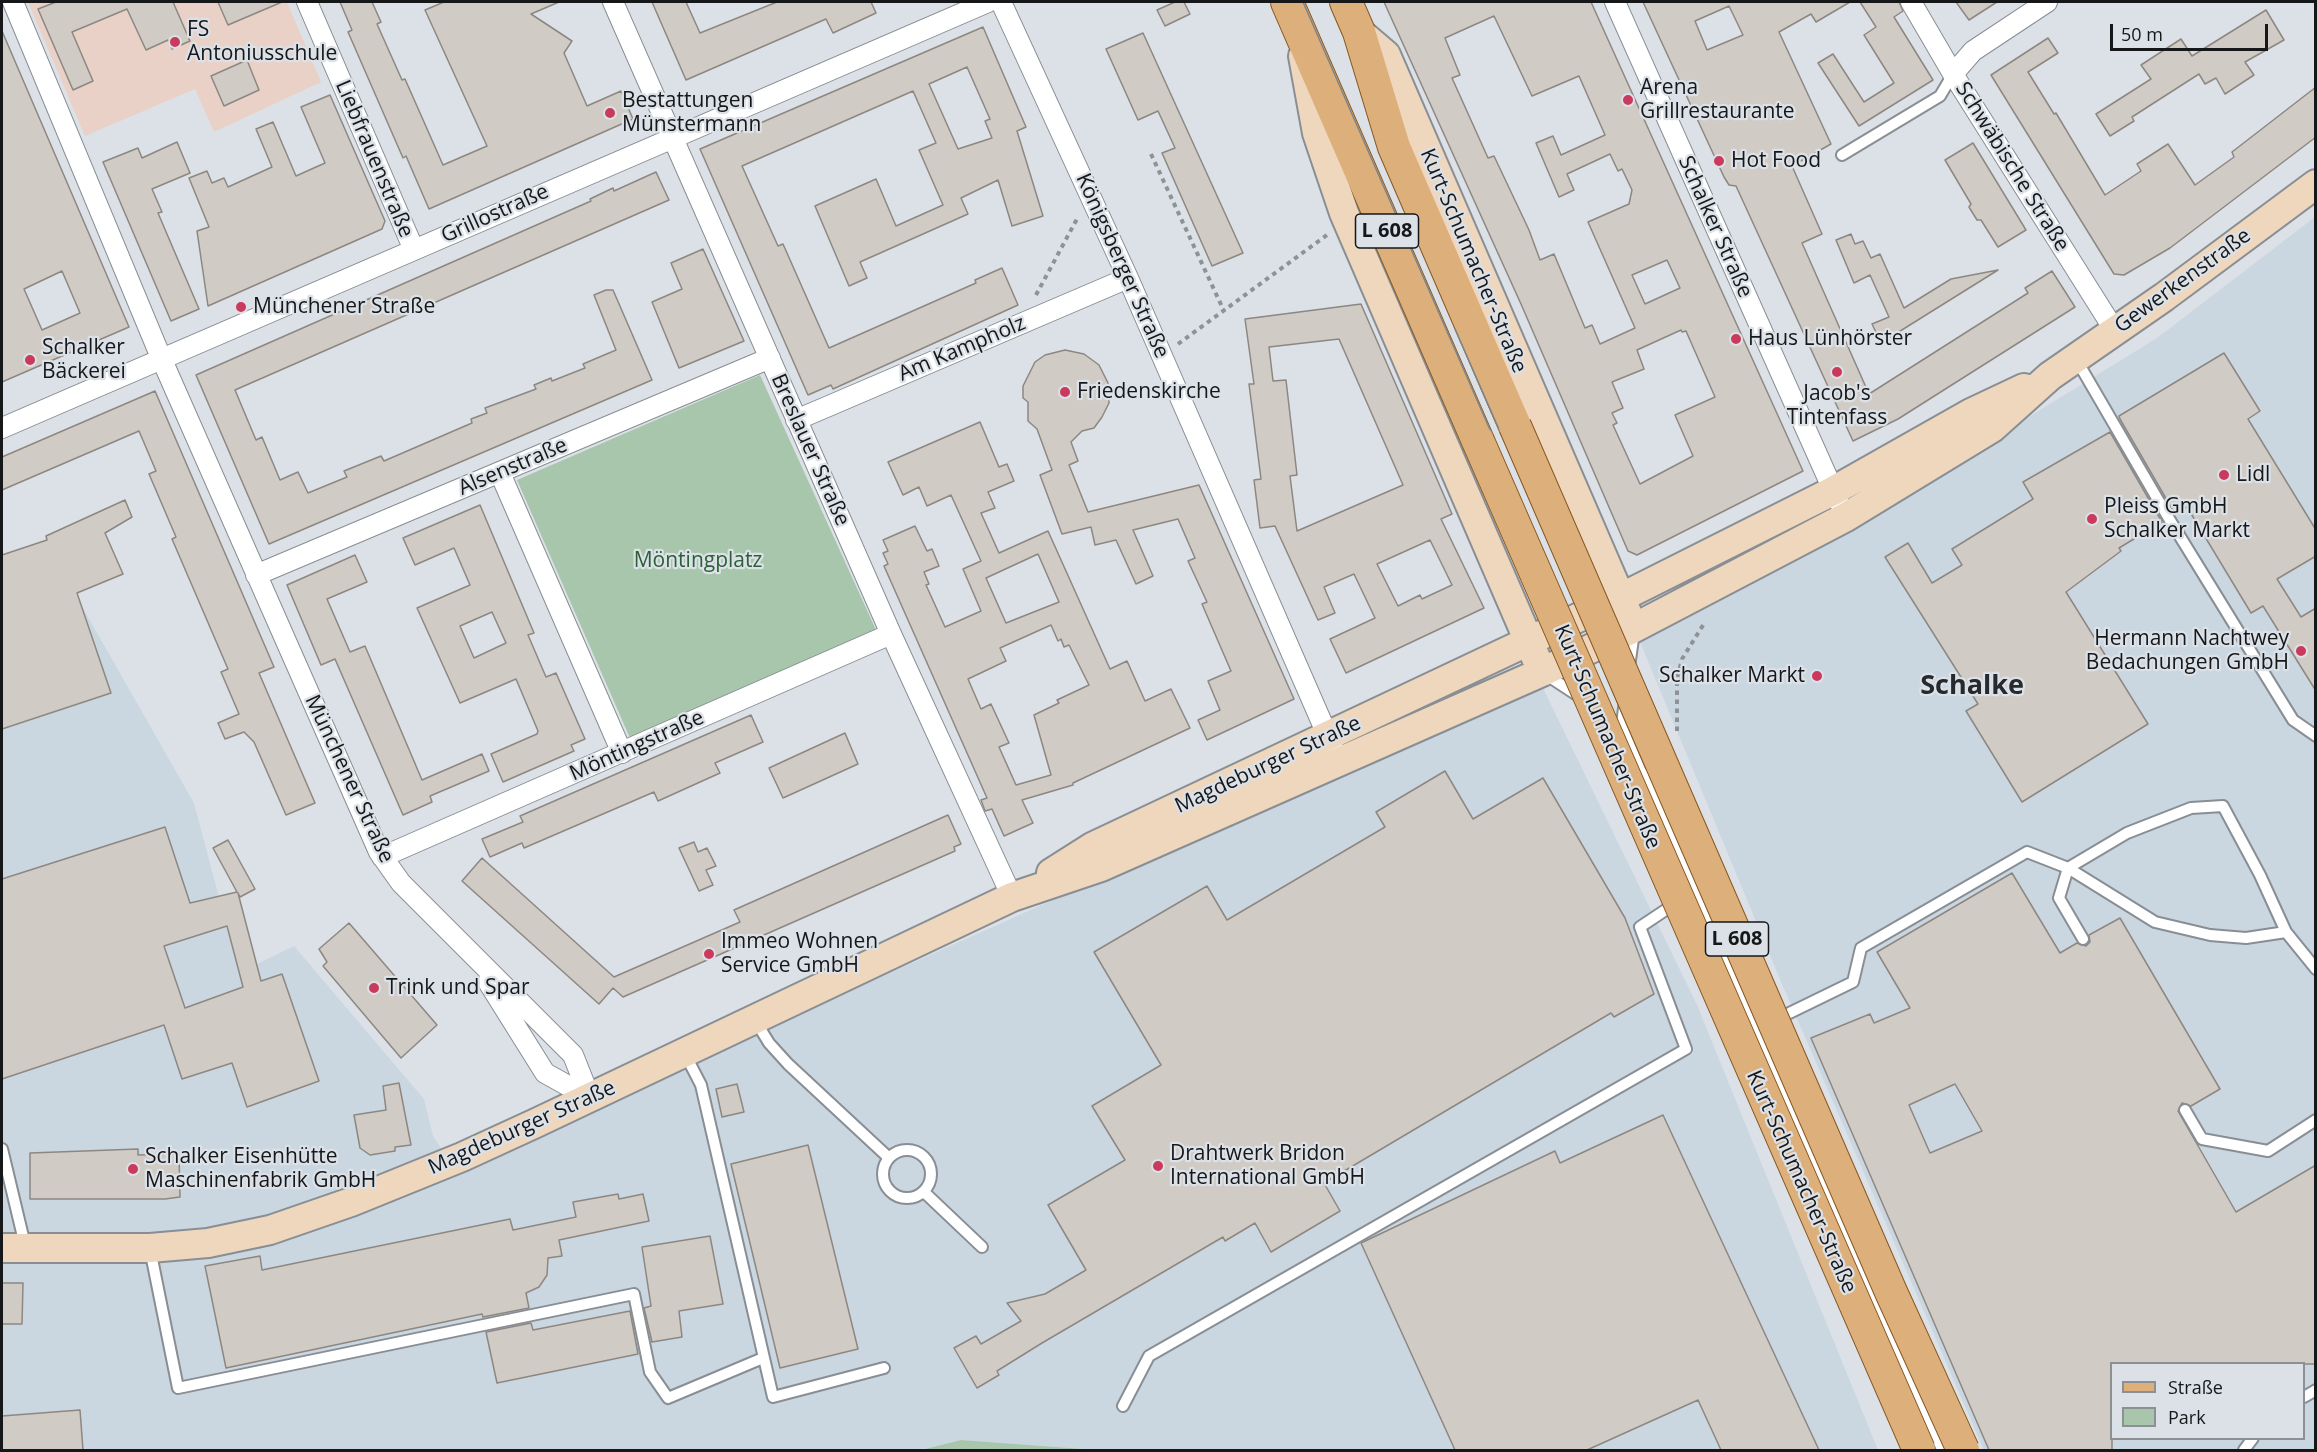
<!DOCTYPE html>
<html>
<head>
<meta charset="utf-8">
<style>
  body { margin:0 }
  #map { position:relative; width:2317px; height:1452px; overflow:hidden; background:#dbe1e7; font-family:"Open Sans",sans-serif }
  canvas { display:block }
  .frame { position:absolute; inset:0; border:3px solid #151719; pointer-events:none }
  .legend { position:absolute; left:2110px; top:1362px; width:195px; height:78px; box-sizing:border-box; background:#dbe1e7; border:2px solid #8c9095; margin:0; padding:8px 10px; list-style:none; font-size:18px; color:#151719 }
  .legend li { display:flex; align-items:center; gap:12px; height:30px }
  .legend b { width:30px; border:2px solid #8c9095 }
  .scale { position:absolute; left:2110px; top:24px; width:158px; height:27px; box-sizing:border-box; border:3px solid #151719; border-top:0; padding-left:8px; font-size:18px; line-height:21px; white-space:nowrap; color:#151719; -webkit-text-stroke:4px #dbe1e7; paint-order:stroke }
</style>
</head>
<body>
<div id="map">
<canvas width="2317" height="1452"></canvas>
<div class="frame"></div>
<ul class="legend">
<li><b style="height:8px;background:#ddaf7b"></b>Straße</li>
<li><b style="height:16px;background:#a7c6ab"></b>Park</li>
</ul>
<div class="scale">50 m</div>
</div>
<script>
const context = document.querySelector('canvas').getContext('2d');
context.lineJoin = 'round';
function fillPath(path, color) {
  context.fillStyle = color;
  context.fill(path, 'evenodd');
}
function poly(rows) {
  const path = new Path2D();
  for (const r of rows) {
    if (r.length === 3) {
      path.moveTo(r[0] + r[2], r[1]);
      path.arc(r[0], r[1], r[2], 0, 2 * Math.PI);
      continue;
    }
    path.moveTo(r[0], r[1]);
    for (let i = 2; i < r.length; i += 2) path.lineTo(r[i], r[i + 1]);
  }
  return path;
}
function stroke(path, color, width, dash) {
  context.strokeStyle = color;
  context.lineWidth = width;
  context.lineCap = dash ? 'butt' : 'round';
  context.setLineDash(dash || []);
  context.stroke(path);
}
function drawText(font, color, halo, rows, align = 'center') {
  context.font = font + ' "Open Sans",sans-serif';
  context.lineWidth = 4.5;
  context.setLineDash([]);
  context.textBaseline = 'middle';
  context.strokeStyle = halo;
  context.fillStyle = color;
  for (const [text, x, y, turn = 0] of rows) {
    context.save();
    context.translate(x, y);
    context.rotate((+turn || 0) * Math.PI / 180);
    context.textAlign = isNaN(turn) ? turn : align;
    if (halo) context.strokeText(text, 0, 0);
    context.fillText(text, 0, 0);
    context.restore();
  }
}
fillPath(poly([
  [2315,217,2315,1450,1984,1450,1779,977,1638,637,1845,530,2157,338],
  [2112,1364,2304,1364,2304,1438,2112,1438],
  [80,603,194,803,239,973,294,946,424,1099,433,1136,457,1173,787,1019,1540,682,1697,1005,1878,1450,1097,1450,961,1440,921,1450,2,1450,2,628]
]), '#cad7e1');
fillPath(poly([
  [28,2,287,2,321,82,214,132,195,89,85,136]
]), '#e9d1c7');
fillPath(poly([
  [760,375,876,630,630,738,517,480],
  [961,1440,1097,1450,921,1450]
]), '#a7c6ab');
const building = poly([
  [56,2,173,2,190,41,172,49,168,40,146,50,127,9,72,32,93,81,73,90,38,9,56,2],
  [218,2,282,2,228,25,218,2],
  [340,2,372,2,381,22,377,24,402,80,405,79,443,165,487,146,425,10,444,2,559,2,531,14,572,41,564,53,587,106,621,91,633,119,429,209,406,156,403,158,348,32,352,30,340,2],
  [652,2,686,2,700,33,777,2,871,2,876,13,833,33,826,19,686,80,652,2],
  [1175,2,1184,2,1190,14,1165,26,1157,10,1175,2],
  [1384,2,1591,2,1803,471,1637,555,1628,551,1521,304,1384,2],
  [1494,16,1532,96,1579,76,1605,135,1561,155,1553,136,1536,143,1559,197,1574,190,1567,174,1610,154,1618,171,1622,169,1632,190,1629,204,1588,222,1635,328,1600,344,1592,325,1585,328,1554,254,1540,260,1529,230,1494,156,1488,158,1452,78,1460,75,1445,38,1494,16],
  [1667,260,1680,288,1645,304,1632,275,1667,260],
  [1681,330,1682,332,1686,331,1715,397,1675,415,1693,456,1640,484,1613,425,1617,423,1612,413,1623,408,1612,382,1644,369,1637,350,1681,330],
  [1643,2,1850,2,1816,22,1811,14,1779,32,1831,144,1792,166,1822,234,1802,243,1869,394,2028,293,2025,288,2052,271,2075,307,1898,419,1853,441,1736,186,1729,185,1724,177,1643,2],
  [1729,6,1743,35,1707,50,1695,21,1729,6],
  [1860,2,1899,2,1903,11,1894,17,1933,80,1859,126,1818,63,1833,54,1864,102,1894,83,1864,35,1876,27,1860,2],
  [1956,2,1997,2,1969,20,1956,2],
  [2266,10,2284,40,2245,62,2254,75,2225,94,2216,78,2205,84,2199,74,2132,117,2134,121,2110,136,2096,114,2151,79,2141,65,2181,39,2192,56,2266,10],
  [983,27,1026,127,1017,131,1043,216,1012,226,998,180,961,198,968,214,860,262,867,278,849,286,815,206,876,179,896,226,943,205,919,150,936,143,913,91,742,166,778,246,783,244,829,348,976,283,975,280,1002,268,1018,305,833,389,831,385,808,395,700,149,983,27],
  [967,67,990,119,985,121,992,138,958,149,929,84,967,67],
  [2,31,129,327,2,382,2,31],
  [62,271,80,313,42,330,24,289,62,271],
  [1143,33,1243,253,1212,266,1162,153,1175,148,1158,111,1138,120,1106,49,1143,33],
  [2048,38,2058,53,2028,72,2054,114,2056,113,2105,195,2141,171,2137,164,2168,144,2195,185,2234,157,2232,152,2316,87,2316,137,2170,248,2124,275,2114,274,1991,75,2048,38],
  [247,60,259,90,224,106,211,76,247,60],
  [330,95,385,221,382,229,208,306,197,231,209,227,189,178,207,171,212,183,224,178,228,187,272,167,256,129,273,122,296,176,325,163,301,107,330,95],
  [177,142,190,173,152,189,162,212,158,213,199,309,171,321,103,162,138,148,142,158,177,142],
  [1973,143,2026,230,1998,247,1981,220,1977,220,1969,207,1971,204,1945,160,1973,143],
  [656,172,669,200,235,390,256,440,262,437,280,480,298,472,308,493,347,477,344,471,381,456,384,461,472,423,471,419,487,413,485,408,536,389,534,385,551,378,552,381,585,368,583,364,616,350,594,295,606,290,613,290,652,380,269,544,196,375,591,201,590,199,613,188,614,191,656,172],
  [1851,234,1855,244,1863,241,1871,258,1880,254,1904,308,1951,279,1998,270,1881,343,1872,324,1889,317,1870,275,1854,283,1836,240,1851,234],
  [703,249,744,341,679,368,652,302,682,289,671,263,703,249],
  [1361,304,1452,514,1441,519,1484,608,1346,673,1330,639,1375,618,1354,574,1324,587,1335,613,1318,620,1275,526,1260,528,1254,480,1261,479,1249,384,1254,384,1245,319,1361,304],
  [1339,339,1403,485,1297,531,1290,476,1297,475,1286,380,1273,381,1269,347,1339,339],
  [1430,540,1452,585,1422,599,1420,595,1398,606,1377,564,1430,540],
  [1065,350,1084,354,1099,365,1108,383,1109,403,1102,417,1094,428,1082,431,1071,442,1078,461,1069,465,1088,512,1199,485,1294,699,1207,740,1198,720,1220,710,1208,681,1231,671,1202,604,1207,602,1188,561,1195,558,1178,519,1133,530,1153,576,1136,584,1116,540,1095,545,1091,527,1062,534,1040,475,1052,470,1037,429,1028,421,1028,402,1023,398,1023,386,1035,362,1045,355,1065,350],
  [2224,353,2260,411,2248,419,2316,530,2316,556,2277,579,2301,617,2316,608,2316,691,2263,606,2251,613,2187,507,2175,514,2120,419,2119,416,2224,353],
  [155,391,274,667,259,673,315,803,286,815,254,742,244,732,225,739,218,723,239,714,221,672,228,669,172,539,176,537,149,474,156,471,139,431,2,490,2,457,155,391],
  [980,422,999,467,1007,464,1014,481,988,492,995,508,981,513,999,553,1048,531,1110,669,1127,661,1145,701,1171,689,1190,728,1073,783,1073,785,1022,800,1033,823,1004,836,992,809,985,811,981,800,987,798,884,566,888,564,883,553,888,551,883,540,915,526,927,551,932,549,939,566,924,572,929,584,926,585,945,627,981,611,963,569,981,561,951,495,927,506,919,487,903,495,888,462,980,422],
  [1038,554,1059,602,1006,623,986,578,1038,554],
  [1051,625,1058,641,1061,639,1064,647,1069,645,1089,685,1057,700,1059,703,1034,715,1051,775,1016,785,999,747,1009,743,991,704,981,709,968,679,1006,661,1000,648,1051,625],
  [2110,432,2162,522,2119,548,2121,551,2066,592,2148,724,2022,802,1966,711,1978,704,1885,557,1908,543,1932,583,1962,565,1952,549,2033,499,2023,482,2110,432],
  [125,500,132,517,105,533,123,574,77,593,111,693,2,729,2,555,47,540,46,536,125,500],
  [480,505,534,633,528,635,546,677,556,673,585,739,571,745,574,751,503,782,491,754,537,734,538,731,516,679,460,703,417,608,470,585,454,548,415,565,403,538,480,505],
  [492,612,506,643,474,658,460,626,492,612],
  [355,555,367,582,327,599,350,652,365,646,422,780,482,754,489,771,430,796,432,802,403,815,335,659,321,665,287,585,355,555],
  [751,715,763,742,715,763,720,773,658,801,654,792,524,848,522,843,490,857,482,839,523,822,520,816,751,715],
  [845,733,858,764,783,798,769,768,845,733],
  [1445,771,1473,819,1543,778,1625,918,1654,994,1614,1017,1611,1013,1324,1183,1340,1211,1271,1252,1255,1223,1225,1241,1223,1237,1042,1343,997,1371,999,1375,977,1388,954,1348,976,1336,981,1344,1021,1321,1007,1303,1045,1294,1086,1270,1048,1205,1125,1160,1092,1106,1161,1065,1094,952,1207,886,1227,920,1385,827,1376,812,1445,771],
  [948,815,961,844,954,847,955,851,623,997,613,988,599,1004,462,881,482,858,614,977,740,922,734,910,948,815],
  [165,827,190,903,237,892,213,848,228,840,255,889,240,897,238,893,261,981,282,974,319,1081,247,1107,232,1063,182,1079,164,1025,2,1079,2,879,165,827],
  [227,926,243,987,185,1008,164,946,227,926],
  [694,842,698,852,707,848,716,866,706,870,713,885,699,891,679,848,694,842],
  [2012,873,2060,953,2077,943,2086,946,2090,942,2089,935,2120,918,2220,1089,2191,1106,2182,1103,2178,1111,2236,1212,2316,1165,2316,1364,2112,1364,2112,1450,1989,1450,1811,1038,1870,1014,1874,1023,1910,1008,1877,952,2012,873],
  [1955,1084,1982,1131,1930,1153,1909,1105,1955,1084],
  [349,923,437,1025,401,1058,323,966,327,962,319,949,349,923],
  [399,1083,411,1145,395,1147,395,1151,370,1155,360,1148,354,1115,386,1110,383,1086,399,1083],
  [737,1084,744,1112,722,1117,716,1089,737,1084],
  [1663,1115,1819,1450,1721,1450,1698,1400,1587,1450,1455,1450,1361,1243,1555,1151,1560,1163,1663,1115],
  [808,1145,858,1349,780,1368,731,1164,808,1145],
  [138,1149,138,1155,179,1154,180,1197,165,1199,30,1199,30,1153,138,1149],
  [618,1194,619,1199,643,1194,649,1221,559,1240,562,1256,548,1258,547,1275,539,1287,526,1293,529,1308,483,1317,482,1314,226,1368,205,1266,260,1256,262,1270,510,1219,513,1230,576,1217,573,1202,618,1194],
  [710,1236,723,1304,679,1311,682,1337,652,1342,644,1308,651,1306,642,1247,710,1236],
  [2,1283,23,1283,22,1324,2,1324,2,1283],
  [630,1311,638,1354,497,1383,486,1332,531,1323,533,1330,630,1311],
  [80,1410,83,1450,2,1450,2,1416,80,1410]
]);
fillPath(building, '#d1cbc6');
stroke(building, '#8d8782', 1.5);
const lane = poly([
  [1842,155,1940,96,1953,74],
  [2076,359,2168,517,2293,720,2316,736],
  [1629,667,1634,632],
  [1545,674,1580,697],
  [1625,700,1622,724,1942,1450],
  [2083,939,2059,898,2068,868,2127,833,2191,808,2223,806,2260,875,2286,932],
  [755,1020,769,1043,788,1064,888,1157],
  [1775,1020,1853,982,1861,948,2027,852,2068,868,2155,922,2210,935,2246,938,2286,932,2316,969],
  [685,1054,701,1085,773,1397,884,1368],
  [2185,1110,2202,1139,2268,1151,2316,1120],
  [2,1149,25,1245],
  [907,1174,24],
  [924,1192,982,1247],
  [150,1249,178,1388,634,1294,650,1372,668,1398,763,1358],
  [2304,1397,2316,1390],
  [1123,1406,1149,1356,1686,1049,1640,927,1676,903],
  [2244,1450,2253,1438]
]);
const street = poly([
  [13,2,162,360,379,852,401,883,573,1055,590,1098],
  [307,2,414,250],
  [613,2,891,634,1012,897],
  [1001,2,1128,278,1333,748],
  [1615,2,1838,501],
  [1911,2,1953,74,2115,331],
  [1953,74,1973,51,2047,2],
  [796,420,1128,278],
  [2,428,988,2],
  [500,473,622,753],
  [256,575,770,358],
  [382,857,891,634],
  [488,982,545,1073,590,1098]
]);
const secondary = poly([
  [1359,32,1386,55,1628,615],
  [1303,56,1317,133,1344,213,1536,658],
  [1051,873,1092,847,1620,598,1833,491,1971,413,2024,388],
  [2,1248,150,1248,208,1243,270,1230,351,1202,462,1157,536,1123,1012,897,1101,867,1542,672,1634,628,1846,517,1992,428,2050,376,2164,297,2316,184]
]);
const primary = poly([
  [1287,2,1478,441],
  [1346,2,1359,32,1394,147,1515,426]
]);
stroke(lane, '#888e93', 14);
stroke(street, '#888e93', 22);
stroke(secondary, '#888e93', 32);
stroke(primary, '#885720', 34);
stroke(poly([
  [1151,154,1224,311],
  [1036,295,1078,217],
  [1178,344,1327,235],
  [1677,731,1677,679,1682,659,1705,622]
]), '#8d9296', 4, [4.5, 4.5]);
stroke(lane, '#fff', 10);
stroke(street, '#fff', 20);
stroke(secondary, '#eed7bd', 28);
stroke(primary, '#ddaf7b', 32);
stroke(poly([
  [1303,2,1936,1450],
  [1455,329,1555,557],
  [1601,664,1646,769]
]), '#808488', 1.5);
const primaryBridge = poly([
  [1515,426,1891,1292,1963,1450],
  [1478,441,1919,1450]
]);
stroke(primaryBridge, '#885720', 34, []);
stroke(primaryBridge, '#ddaf7b', 32);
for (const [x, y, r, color] of [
  [175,42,6,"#ca3a5d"],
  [1628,100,6,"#ca3a5d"],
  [610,113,6,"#ca3a5d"],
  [1719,161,6,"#ca3a5d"],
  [241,307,6,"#ca3a5d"],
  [1736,339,6,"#ca3a5d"],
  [30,360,6,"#ca3a5d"],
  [1837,372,6,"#ca3a5d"],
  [1065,392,6,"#ca3a5d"],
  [2224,475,6,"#ca3a5d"],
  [2092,519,6,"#ca3a5d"],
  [2301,651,6,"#ca3a5d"],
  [1817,676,6,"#ca3a5d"],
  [709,954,6,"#ca3a5d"],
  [374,988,6,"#ca3a5d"],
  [1158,1166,6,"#ca3a5d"],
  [133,1169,6,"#ca3a5d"]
]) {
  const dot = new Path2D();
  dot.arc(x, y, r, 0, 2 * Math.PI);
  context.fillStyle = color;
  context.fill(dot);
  stroke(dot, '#dbe1e7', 2);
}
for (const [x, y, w] of [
  [1387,231,63],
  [1737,939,63]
]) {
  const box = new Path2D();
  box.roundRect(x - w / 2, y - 17, w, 34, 4.5);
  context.fillStyle = '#dbe1e7';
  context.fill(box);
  stroke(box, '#151719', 1.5);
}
drawText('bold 20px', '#151719', null, [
  ["L 608",1387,231],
  ["L 608",1737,939]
]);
drawText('21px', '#151719', '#dbe1e7', [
  ["FS",187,30],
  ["Antoniusschule",187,54],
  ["Arena",1640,88],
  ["Grillrestaurante",1640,112],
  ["Bestattungen",622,101],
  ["Münstermann",622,125],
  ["Hot Food",1731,161],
  ["Münchener Straße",253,307],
  ["Haus Lünhörster",1748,339],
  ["Schalker",42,348],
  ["Bäckerei",42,372],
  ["Friedenskirche",1077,392],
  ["Jacob's",1837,394,"center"],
  ["Tintenfass",1837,418,"center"],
  ["Lidl",2236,475],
  ["Pleiss GmbH",2104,507],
  ["Schalker Markt",2104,531],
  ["Hermann Nachtwey",2289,639,"right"],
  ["Bedachungen GmbH",2289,663,"right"],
  ["Schalker Markt",1805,676,"right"],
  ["Immeo Wohnen",721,942],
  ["Service GmbH",721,966],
  ["Trink und Spar",386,988],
  ["Drahtwerk Bridon",1170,1154],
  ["International GmbH",1170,1178],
  ["Schalker Eisenhütte",145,1157],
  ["Maschinenfabrik GmbH",145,1181]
], 'left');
drawText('21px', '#151719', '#dbe1e7', [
  ["Liebfrauenstraße",374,159,67],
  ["Schwäbische Straße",2012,167,58],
  ["Grillostraße",495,214,-24],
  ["Schalker Straße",1715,227,66],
  ["Kurt-Schumacher-Straße",1473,261,67],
  ["Königsberger Straße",1122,266,66],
  ["Gewerkenstraße",2183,281,-36],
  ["Am Kampholz",962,349,-23],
  ["Breslauer Straße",810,450,66],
  ["Alsenstraße",513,467,-23],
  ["Kurt-Schumacher-Straße",1607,737,67],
  ["Möntingstraße",637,746,-24],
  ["Magdeburger Straße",1268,765,-25],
  ["Münchener Straße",349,779,65],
  ["Magdeburger Straße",522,1128,-24],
  ["Kurt-Schumacher-Straße",1801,1182,66]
]);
drawText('21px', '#2c6137', '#dbe1e7', [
  ["Möntingplatz",698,561]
]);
drawText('bold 27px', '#262a2e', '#dbe1e7', [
  ["Schalke",1972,686]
]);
</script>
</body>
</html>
